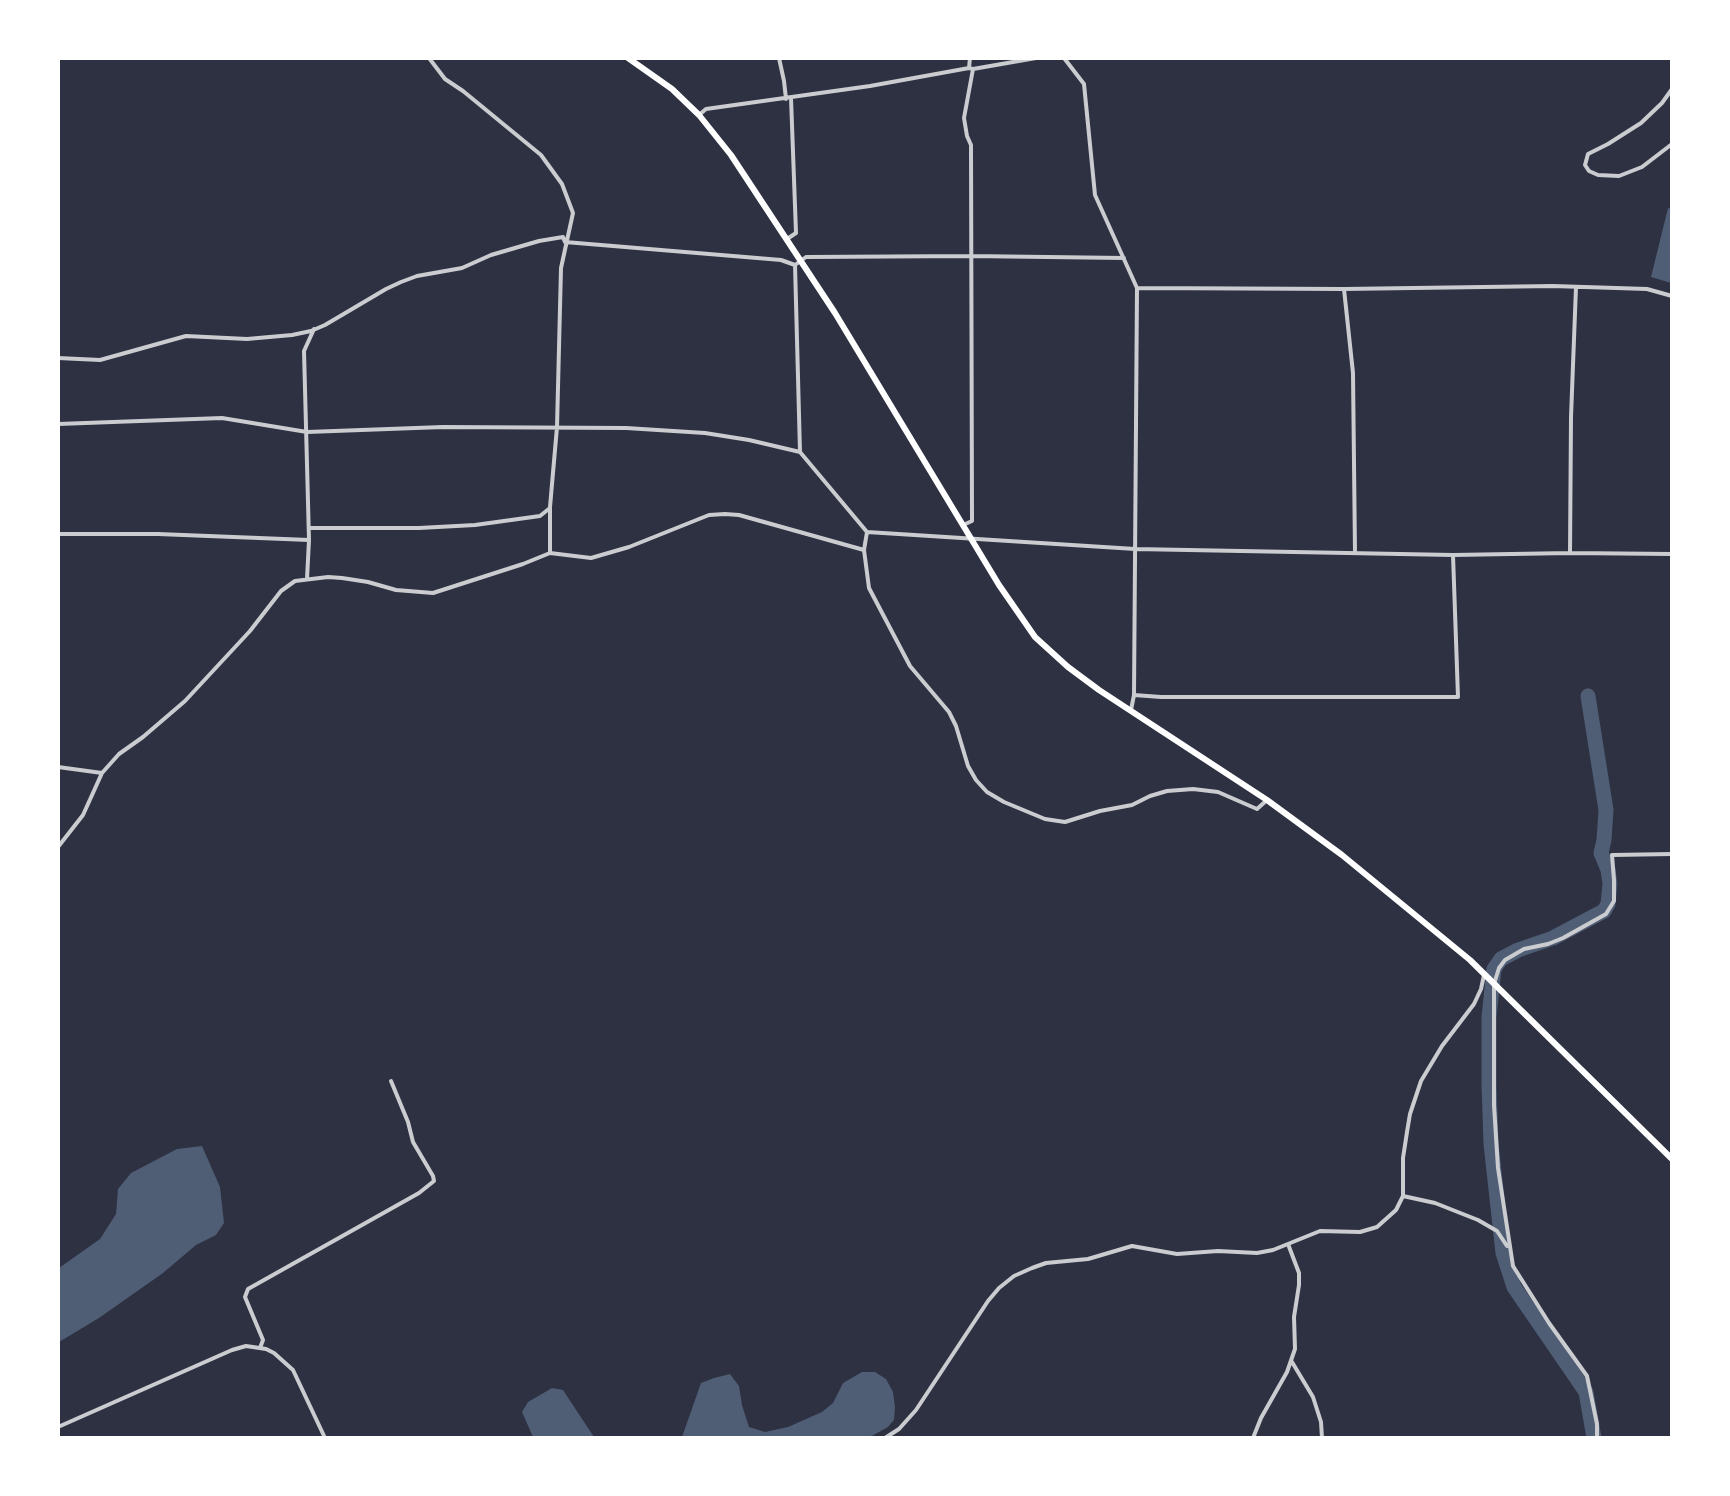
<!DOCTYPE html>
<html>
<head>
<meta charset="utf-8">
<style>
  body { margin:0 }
  #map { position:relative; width:1730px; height:1496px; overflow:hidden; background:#2d3142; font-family:"Alegreya Sans",sans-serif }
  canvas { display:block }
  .frame { position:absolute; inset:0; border:60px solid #fff; pointer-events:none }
</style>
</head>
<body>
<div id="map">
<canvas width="1730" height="1496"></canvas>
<div class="frame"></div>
</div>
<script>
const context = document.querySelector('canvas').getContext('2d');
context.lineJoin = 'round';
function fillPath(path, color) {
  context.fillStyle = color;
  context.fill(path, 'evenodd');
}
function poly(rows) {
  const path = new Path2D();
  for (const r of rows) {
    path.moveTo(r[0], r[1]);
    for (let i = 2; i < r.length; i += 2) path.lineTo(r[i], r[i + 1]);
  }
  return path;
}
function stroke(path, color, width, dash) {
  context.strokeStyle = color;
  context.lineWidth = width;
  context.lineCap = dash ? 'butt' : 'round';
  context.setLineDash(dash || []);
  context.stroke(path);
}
fillPath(poly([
  [1668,208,1672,209,1671,283,1651,277],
  [202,1146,220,1187,224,1223,216,1235,196,1245,163,1273,99,1318,59,1342,59,1268,100,1239,116,1214,118,1189,131,1173,177,1149],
  [862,1372,875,1372,886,1379,893,1392,895,1407,894,1420,888,1427,870,1437,682,1437,701,1383,714,1378,730,1374,739,1386,742,1405,749,1427,765,1432,788,1427,822,1412,833,1403,843,1383],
  [552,1388,563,1390,594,1437,533,1437,522,1412,528,1402]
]), '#4f5d75');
stroke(poly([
  [1588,696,1606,810,1604,840,1601,853,1608,870,1610,884,1608,904,1604,911,1553,938,1518,950,1501,959,1494,969,1489,1017,1489,1084,1491,1144,1503,1253,1514,1287,1586,1392,1594,1438]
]), '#4f5d75', 15);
stroke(poly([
  [429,58,445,79,463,91,541,155,562,184,573,213,561,268,557,427,550,507,550,553],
  [779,58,784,81,786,99],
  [1064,58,1084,84,1095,195,1137,288,1134,695,1131,710],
  [969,68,970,58],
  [1672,89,1662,103,1641,123,1608,144,1588,154,1585,165,1589,171,1598,175,1619,176,1642,167,1672,144],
  [699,115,706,109,870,86,969,68,973,69,1036,58],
  [787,239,796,233,791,98],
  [1124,258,970,256,806,257,795,265,800,452,867,532,1135,549,1453,555,1570,553,1672,554],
  [1137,288,1344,289,1553,286,1647,289,1672,296],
  [1344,289,1353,373,1355,553],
  [58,358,100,360,186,336,247,339,292,335,311,331,325,325,386,289,401,282,417,276,462,268,491,255,539,241,563,237,565,242,781,260,795,265],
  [58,424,222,418,307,432,443,427,626,428,705,433,749,440,800,452],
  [963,525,972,521,971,145,967,136,964,118,973,69],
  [309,528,419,528,475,525,540,516,550,508],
  [867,532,864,550,869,588,910,666,949,712,956,726,968,766,976,780,987,792,1004,802,1045,819,1065,822,1100,811,1132,805,1150,796,1167,791,1193,789,1218,792,1257,809,1267,800],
  [58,534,158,534,309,540],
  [1570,553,1571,417,1576,287],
  [307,579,309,540,304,351,314,329],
  [1134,695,1161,697,1458,697,1453,555],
  [58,767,102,773],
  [58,847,83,815,102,773,119,754,143,737,185,701,250,631,281,591,295,581,328,577,342,578,368,582,396,590,433,593,523,564,550,553,591,558,629,547,709,515,725,514,739,515,864,550],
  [1403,1196,1435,1203,1478,1220,1497,1231,1507,1246],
  [260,1348,263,1340,245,1297,248,1289,419,1193,434,1181,433,1176,413,1142,408,1122,391,1081],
  [1292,1362,1313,1397,1321,1422,1322,1438],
  [58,1427,232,1350,246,1346,266,1349,274,1353,293,1370,325,1438],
  [885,1438,899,1429,916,1410,988,1301,999,1288,1014,1276,1032,1268,1046,1263,1088,1259,1132,1246,1177,1254,1218,1251,1257,1253,1273,1250,1320,1231,1360,1232,1377,1227,1396,1210,1403,1196,1403,1158,1407,1132,1410,1114,1421,1081,1442,1046,1474,1004,1481,989,1484,975],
  [1253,1438,1261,1418,1287,1372,1295,1349,1294,1317,1299,1285,1299,1273,1288,1244],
  [1597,1438,1597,1424,1587,1376,1549,1323,1513,1266,1498,1168,1494,1105,1494,984,1499,968,1505,960,1524,949,1548,944,1563,938,1606,914,1614,901,1614,880,1612,855,1672,854]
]), '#caccd0', 4);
stroke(poly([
  [628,58,672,89,699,115,731,155,835,313,999,585,1035,637,1068,667,1099,690,1267,800,1342,855,1470,960,1672,1159]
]), '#fff', 6);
</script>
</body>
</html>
